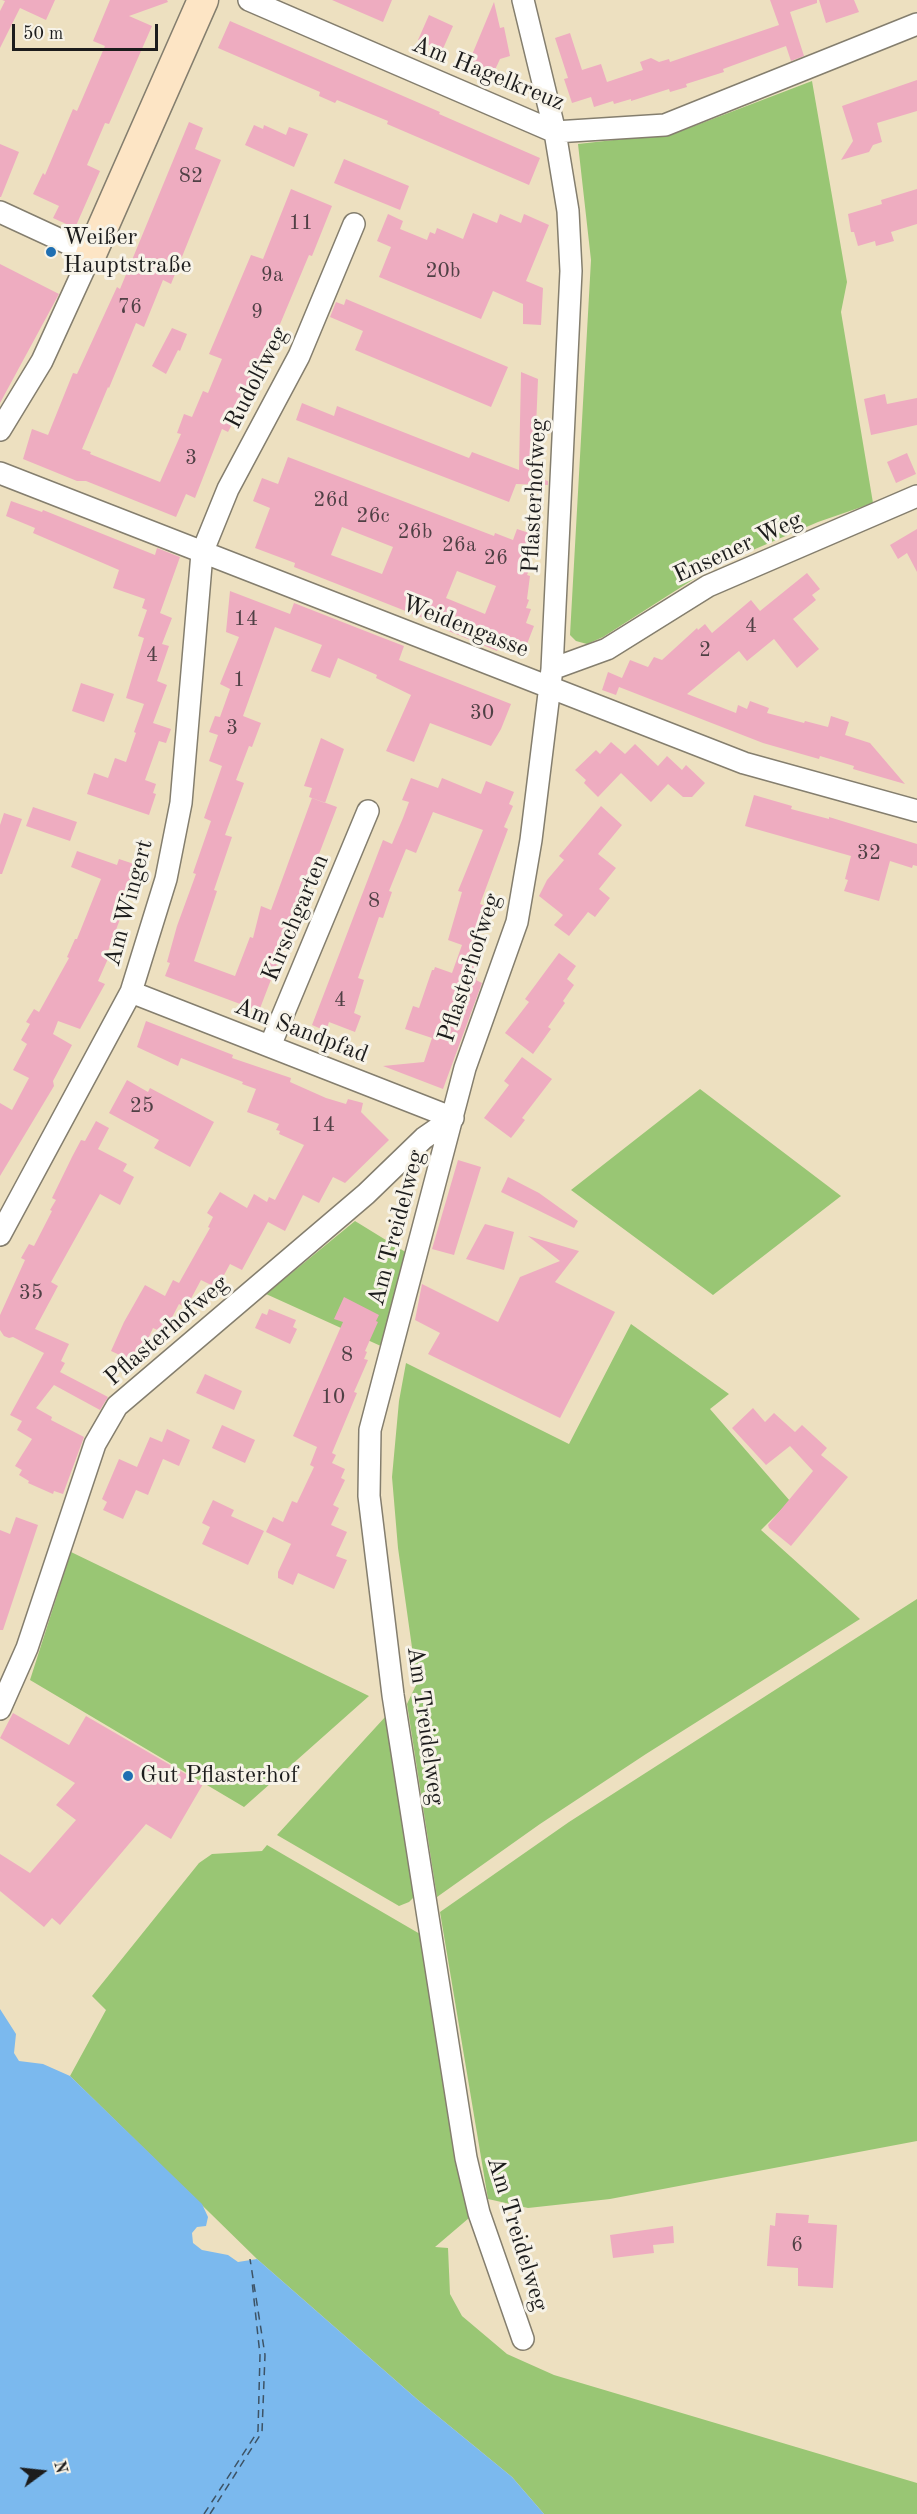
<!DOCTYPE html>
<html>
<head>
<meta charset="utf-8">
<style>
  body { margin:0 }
  #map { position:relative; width:917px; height:2514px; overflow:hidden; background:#ede0c0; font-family:"Old Standard TT",serif }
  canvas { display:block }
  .north { position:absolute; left:12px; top:2442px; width:60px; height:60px; -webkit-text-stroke:4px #f7f3e8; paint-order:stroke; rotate:75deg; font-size:16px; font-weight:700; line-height:24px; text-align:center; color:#1c1c1c }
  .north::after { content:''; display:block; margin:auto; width:21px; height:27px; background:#1c1c1c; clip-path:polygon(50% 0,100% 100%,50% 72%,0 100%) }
  .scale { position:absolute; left:12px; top:24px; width:146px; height:27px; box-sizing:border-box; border:3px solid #1c1c1c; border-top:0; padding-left:8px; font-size:18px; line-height:21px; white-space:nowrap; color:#1c1c1c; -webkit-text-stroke:4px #f7f3e8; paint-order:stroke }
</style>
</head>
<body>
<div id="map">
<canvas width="917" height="2514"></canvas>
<div class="north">N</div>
<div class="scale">50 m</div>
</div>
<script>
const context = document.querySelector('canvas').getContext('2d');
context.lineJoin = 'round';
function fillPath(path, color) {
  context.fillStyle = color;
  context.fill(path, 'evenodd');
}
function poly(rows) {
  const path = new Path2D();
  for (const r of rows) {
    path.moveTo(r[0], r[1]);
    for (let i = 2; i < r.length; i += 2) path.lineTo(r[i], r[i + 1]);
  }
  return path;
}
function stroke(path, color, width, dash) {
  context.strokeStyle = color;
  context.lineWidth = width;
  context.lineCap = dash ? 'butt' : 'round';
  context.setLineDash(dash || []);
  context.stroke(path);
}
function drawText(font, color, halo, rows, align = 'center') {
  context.font = font + ' "Old Standard TT",serif';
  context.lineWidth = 6;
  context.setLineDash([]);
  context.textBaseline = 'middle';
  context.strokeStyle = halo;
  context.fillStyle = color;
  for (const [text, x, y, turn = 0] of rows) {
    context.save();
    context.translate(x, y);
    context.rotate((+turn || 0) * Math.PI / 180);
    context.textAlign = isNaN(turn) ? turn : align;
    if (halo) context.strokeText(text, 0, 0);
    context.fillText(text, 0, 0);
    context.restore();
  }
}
fillPath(poly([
  [812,81,847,282,841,312,873,503,818,522,711,568,603,637,587,644,576,641,570,635,591,260,578,144,676,133],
  [700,1089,841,1196,713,1295,571,1190],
  [355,1221,407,1253,383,1347,266,1294],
  [631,1324,729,1394,710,1409,790,1501,761,1530,860,1619,646,1754,540,1824,437,1897,407,1704,417,1683,398,1548,392,1477,399,1401,406,1363,569,1444],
  [71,1552,249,1638,369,1696,244,1807,30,1680],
  [917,1599,917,2141,610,2199,528,2208,488,2199,440,1912,569,1822],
  [386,1716,415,1896,409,1902,399,1906,277,1835],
  [267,1845,420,1934,469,2218,435,2247,448,2248,450,2294,462,2316,507,2354,554,2375,917,2483,917,2514,544,2514,512,2477,418,2400,257,2259,70,2076,106,2010,92,1996,199,1863,212,1854,262,1851]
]), '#99c674');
fillPath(poly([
  [0,2009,16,2034,14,2053,19,2061,43,2064,70,2076,202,2204,208,2217,206,2226,197,2227,192,2233,193,2243,202,2250,228,2255,238,2262,257,2259,418,2400,512,2477,544,2514,0,2514]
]), '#7bb9ee');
stroke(poly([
  [204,2514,258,2431,260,2355,252,2281],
  [210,2514,262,2432,265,2355,250,2259]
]), '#3d5366', 1.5, [8, 6]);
fillPath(poly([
  [2,0,55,0,46,20,20,8,0,48,0,11,5,1],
  [110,0,167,0,168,2,129,16,152,26,109,124,105,123,87,165,100,171,75,228,53,218,59,206,33,194,43,173,45,175,73,109,77,111,105,46,93,41],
  [332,0,392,0,383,22],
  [770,0,817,0,817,3,790,12,804,56,791,61,786,46,723,69,724,72,686,84,687,87,670,92,669,89,631,101,631,99,614,104,613,101,594,107,591,97,572,103,564,79,568,78,555,38,570,33,582,70,601,64,607,82,643,70,640,62,651,58,659,62,669,59,670,62,779,25],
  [819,0,854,0,859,12,826,23],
  [494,2,500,28,504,27,510,56,500,59,494,72,469,62],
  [429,15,453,26,442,51,418,40],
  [230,21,440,112,439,114,540,158,529,185,387,124,388,121,337,100,335,103,319,96,320,92,218,48],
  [917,80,917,111,877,123,882,142,873,145,869,152,841,160,853,141,842,106],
  [189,122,203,128,195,149,221,160,171,284,163,280,144,327,136,323,109,388,108,387,82,449,91,452,90,454,160,482,181,434,177,433,184,414,192,417,203,391,208,393,222,359,209,354,251,255,263,259,291,189,332,206,312,256,309,255,252,391,250,390,228,432,222,429,195,498,186,494,176,517,86,481,77,481,23,459,32,429,48,435,73,373,77,374,117,287,120,289],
  [254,125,263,129,264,125,286,135,289,127,308,134,294,167,245,145],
  [0,144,19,152,1,197,0,197],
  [344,159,409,186,400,210,334,183],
  [917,189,917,224,891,232,894,241,876,246,875,241,858,246,854,232,851,232,848,214,882,204,881,200],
  [473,213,497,223,500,214,521,223,524,214,549,225,526,281,543,288,541,325,523,324,523,304,493,291,481,319,379,277,391,247,377,241,388,214,403,221,400,229,427,240,430,232,435,234,437,228,463,239],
  [0,264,59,294,0,403],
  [346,299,508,367,491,407,355,350,363,331,330,317,336,302,344,305],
  [172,328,187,334,180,351,178,350,166,374,152,366],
  [521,372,538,379,534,476,548,481,548,485,516,484,509,502,296,420,302,403,334,416,337,406,469,458,472,452,519,470],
  [885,394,887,404,917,398,917,425,871,435,864,399],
  [907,453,916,474,896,483,887,462],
  [288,457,494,536,495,533,513,540,517,529,532,534,529,542,531,543,528,550,531,551,528,558,531,559,528,567,530,568,527,575,530,576,527,599,529,600,526,608,531,609,526,623,534,626,527,644,504,635,497,651,451,632,435,625,436,623,294,567,295,563,255,548,270,508,253,501,262,478,278,484],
  [342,527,393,547,382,574,331,555],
  [457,571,496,586,485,614,446,598],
  [11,501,42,512,43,510,155,555,157,548,180,557,160,613,172,618,162,644,169,646,157,681,167,685,153,723,171,729,166,743,159,741,145,780,156,784,153,793,156,794,149,815,87,794,94,773,108,778,115,758,126,762,136,733,134,732,144,704,126,698,144,638,138,636,147,610,142,608,145,599,113,588,119,570,33,533,35,528,6,516],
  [917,529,917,572,907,553,898,559,890,545],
  [807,573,820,589,812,595,816,600,793,619,819,649,797,668,774,639,747,661,739,651,687,694,736,713,738,705,747,709,750,701,769,708,767,713,804,723,805,721,828,727,831,716,849,722,845,735,870,743,905,784,853,769,854,766,820,756,819,759,763,743,619,687,616,695,602,690,608,672,622,678,630,660,648,667,654,657,662,660,697,628,698,630,705,624,712,633,751,600,760,611],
  [230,591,290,614,294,603,378,636,404,646,399,660,511,704,501,729,491,746,430,723,414,762,386,751,411,695,376,678,377,675,338,658,330,678,311,671,322,645,275,627,243,716,261,723,252,747,249,746,236,780,244,783,225,835,232,837,214,890,217,891,194,961,235,976,250,937,253,938,261,906,271,910,312,798,337,807,259,1011,165,976,170,963,167,962,177,926,196,874,193,873,211,821,204,818,222,766,209,761,218,735,209,732,215,716,220,717,230,689,220,684,239,637,226,632],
  [81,683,114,694,104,722,72,711],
  [321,738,344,749,325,803,309,797,312,788,304,786],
  [611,742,625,754,635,744,658,766,667,756,682,770,686,765,705,783,692,797,683,797,668,784,651,802,621,773,598,797,584,783,586,780,575,770,596,750,600,754],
  [411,778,438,788,442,778,481,794,486,781,514,792,509,804,513,806,504,827,508,829,480,904,489,907,474,948,480,950,472,975,477,977,476,980,482,983,443,1089,383,1066,424,1062,432,1038,405,1029,413,1006,419,1008,432,970,434,970,435,967,452,973,462,945,448,940,462,892,458,891,483,830,433,812,416,853,406,849,389,891,392,892,383,918,379,917,358,978,364,980,354,1013,361,1016,355,1032,329,1022,326,1031,312,1025,383,840,392,844,403,818,409,802,402,800],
  [754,795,792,806,791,809,829,819,829,817,917,844,917,866,913,865,912,868,890,861,879,901,844,891,848,880,845,879,851,856,745,826],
  [601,806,622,825,598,854,616,868,599,889,610,898,595,917,588,912,569,936,554,925,563,915,539,896,547,880,564,860,559,856],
  [33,807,77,822,70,841,26,826],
  [4,813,22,819,2,874,0,874,0,825],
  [77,851,117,865,119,859,140,866,108,951,111,952,98,981,105,984,80,1029,58,1021,53,1034,72,1045,53,1081,54,1086,0,1176,0,1103,12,1110,29,1078,13,1070,27,1044,21,1040,30,1024,26,1022,34,1009,39,1012,69,958,67,957,75,939,77,939,101,879,71,867],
  [559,953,576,966,567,979,574,985,563,1001,565,1003,548,1027,551,1029,533,1054,505,1033,529,1002,525,999],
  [146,1021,233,1055,232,1058,291,1078,290,1082,326,1098,346,1104,348,1099,363,1103,361,1112,389,1140,345,1183,333,1177,319,1203,303,1195,285,1231,268,1222,242,1270,230,1264,217,1288,201,1280,186,1308,179,1304,164,1333,153,1328,137,1363,111,1351,124,1322,145,1285,165,1296,173,1280,179,1283,210,1228,208,1227,213,1217,207,1213,220,1192,247,1208,254,1194,267,1202,269,1197,275,1200,304,1145,279,1134,280,1131,276,1130,279,1124,247,1112,256,1089,242,1084,243,1082,181,1058,178,1066,137,1047],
  [522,1057,552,1079,522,1118,525,1120,511,1138,484,1118,509,1085,504,1081],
  [127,1080,148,1092,150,1088,214,1122,190,1167,154,1148,159,1140,109,1113],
  [96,1121,109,1128,98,1149,127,1164,123,1171,134,1177,120,1205,100,1194,51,1282,58,1286,35,1329,69,1344,61,1361,65,1363,60,1372,108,1397,100,1410,54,1385,36,1408,52,1417,51,1420,84,1437,63,1494,54,1491,53,1494,28,1483,29,1481,19,1475,22,1470,15,1466,32,1439,17,1430,22,1421,10,1415,44,1353,13,1337,9,1338,4,1336,0,1330,0,1315,25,1260,21,1258,29,1244,34,1246,52,1211,50,1210,56,1200,52,1198,72,1157,81,1140,85,1141],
  [458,1160,481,1167,454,1255,432,1249],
  [508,1177,539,1193,578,1221,574,1228,501,1192],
  [485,1224,514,1232,504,1270,466,1259],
  [528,1236,579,1251,555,1282,615,1312,560,1418,428,1354,440,1333,415,1320,422,1284,498,1322,520,1277,560,1261],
  [344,1297,379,1315,376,1321,378,1322,365,1351,367,1352,364,1359,368,1360,354,1392,357,1393,332,1453,336,1455,332,1463,345,1469,341,1478,345,1480,333,1505,339,1508,331,1525,347,1532,336,1556,347,1560,334,1589,298,1573,293,1585,278,1578,278,1572,291,1544,266,1532,273,1517,283,1522,292,1501,297,1503,314,1467,310,1465,317,1447,293,1436,343,1322,334,1319],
  [269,1309,296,1320,293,1327,297,1329,290,1344,255,1328,262,1313,267,1315],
  [205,1374,242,1391,234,1410,196,1393],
  [753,1408,765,1422,774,1413,795,1432,802,1425,827,1448,821,1455,848,1477,791,1546,769,1528,768,1525,813,1471,790,1446,766,1465,732,1428],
  [222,1425,255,1440,245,1463,212,1448],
  [167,1429,190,1440,179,1466,163,1459,148,1495,136,1490,123,1519,103,1510,107,1502,102,1499,119,1459,137,1467,150,1437,162,1442],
  [213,1500,234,1510,231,1516,264,1531,248,1565,202,1544,210,1527,202,1523],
  [16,1517,38,1525,3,1630,0,1630,0,1530,10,1534],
  [13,1713,69,1745,86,1716,203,1784,171,1839,146,1824,60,1925,52,1918,44,1927,0,1891,0,1854,30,1873,76,1820,56,1805,75,1783,0,1738],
  [776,2213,809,2215,808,2223,837,2225,833,2288,798,2286,798,2268,767,2266,770,2225,775,2226],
  [673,2226,674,2243,653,2245,654,2253,613,2258,610,2235]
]), '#eeacc0');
const street = poly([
  [249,0,555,132,665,125,917,24],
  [523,0,555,132,568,211,571,271,552,669,531,840,517,922,465,1068,370,1430,369,1496,393,1695,466,2158,479,2213,523,2339],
  [0,212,91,254,42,361,0,430],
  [0,473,744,763,917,811],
  [552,669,607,649,708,586,917,496],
  [131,992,453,1118],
  [270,1046,368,811],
  [0,1235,131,992,166,879,181,803,202,553,228,489,299,356,354,224],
  [0,1709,27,1648,95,1444,117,1406,366,1194,424,1138,453,1118]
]);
const secondary = poly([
  [91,254,203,0]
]);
stroke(street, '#847e6e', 24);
stroke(secondary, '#847e6e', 33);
stroke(street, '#fff', 21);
stroke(secondary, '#fde5c5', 30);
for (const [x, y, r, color] of [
  [51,252,6,"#1f6fb2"],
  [128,1776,6,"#1f6fb2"]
]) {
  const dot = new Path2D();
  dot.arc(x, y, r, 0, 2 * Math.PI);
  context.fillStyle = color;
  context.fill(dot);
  stroke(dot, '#f7f3e8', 2);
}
drawText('21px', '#504045', null, [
  ["82",191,176],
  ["11",301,223],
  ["20b",443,271],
  ["9a",272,275],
  ["76",130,307],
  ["9",257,312],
  ["3",191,458],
  ["26d",331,500],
  ["26c",373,516],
  ["26b",415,532],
  ["26a",459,545],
  ["26",496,558],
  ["14",246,619],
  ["4",751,626],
  ["2",705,650],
  ["4",152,655],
  ["1",239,680],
  ["30",482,713],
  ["3",232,728],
  ["32",869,853],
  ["8",374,901],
  ["4",340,1000],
  ["25",142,1106],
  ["14",323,1125],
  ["35",31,1293],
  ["8",347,1355],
  ["10",333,1397],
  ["6",797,2245]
]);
drawText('24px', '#1c1c1c', '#f7f3e8', [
  ["Am Hagelkreuz",488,74,22],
  ["Rudolfweg",257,378,-63],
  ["Pflasterhofweg",535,496,-87],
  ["Ensener Weg",738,548,-25],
  ["Weidengasse",465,627,21],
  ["Am Wingert",129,903,-75],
  ["Kirschgarten",296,918,-67],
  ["Pflasterhofweg",470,968,-72],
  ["Am Sandpfad",301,1031,21],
  ["Am Treidelweg",397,1228,-75],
  ["Pflasterhofweg",167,1331,-41],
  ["Am Treidelweg",425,1726,82],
  ["Am Treidelweg",517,2234,73]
]);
drawText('24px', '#1c1c1c', '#f7f3e8', [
  ["Weißer",63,238],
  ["Hauptstraße",63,266],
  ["Gut Pflasterhof",140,1776]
], 'left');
</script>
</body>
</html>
